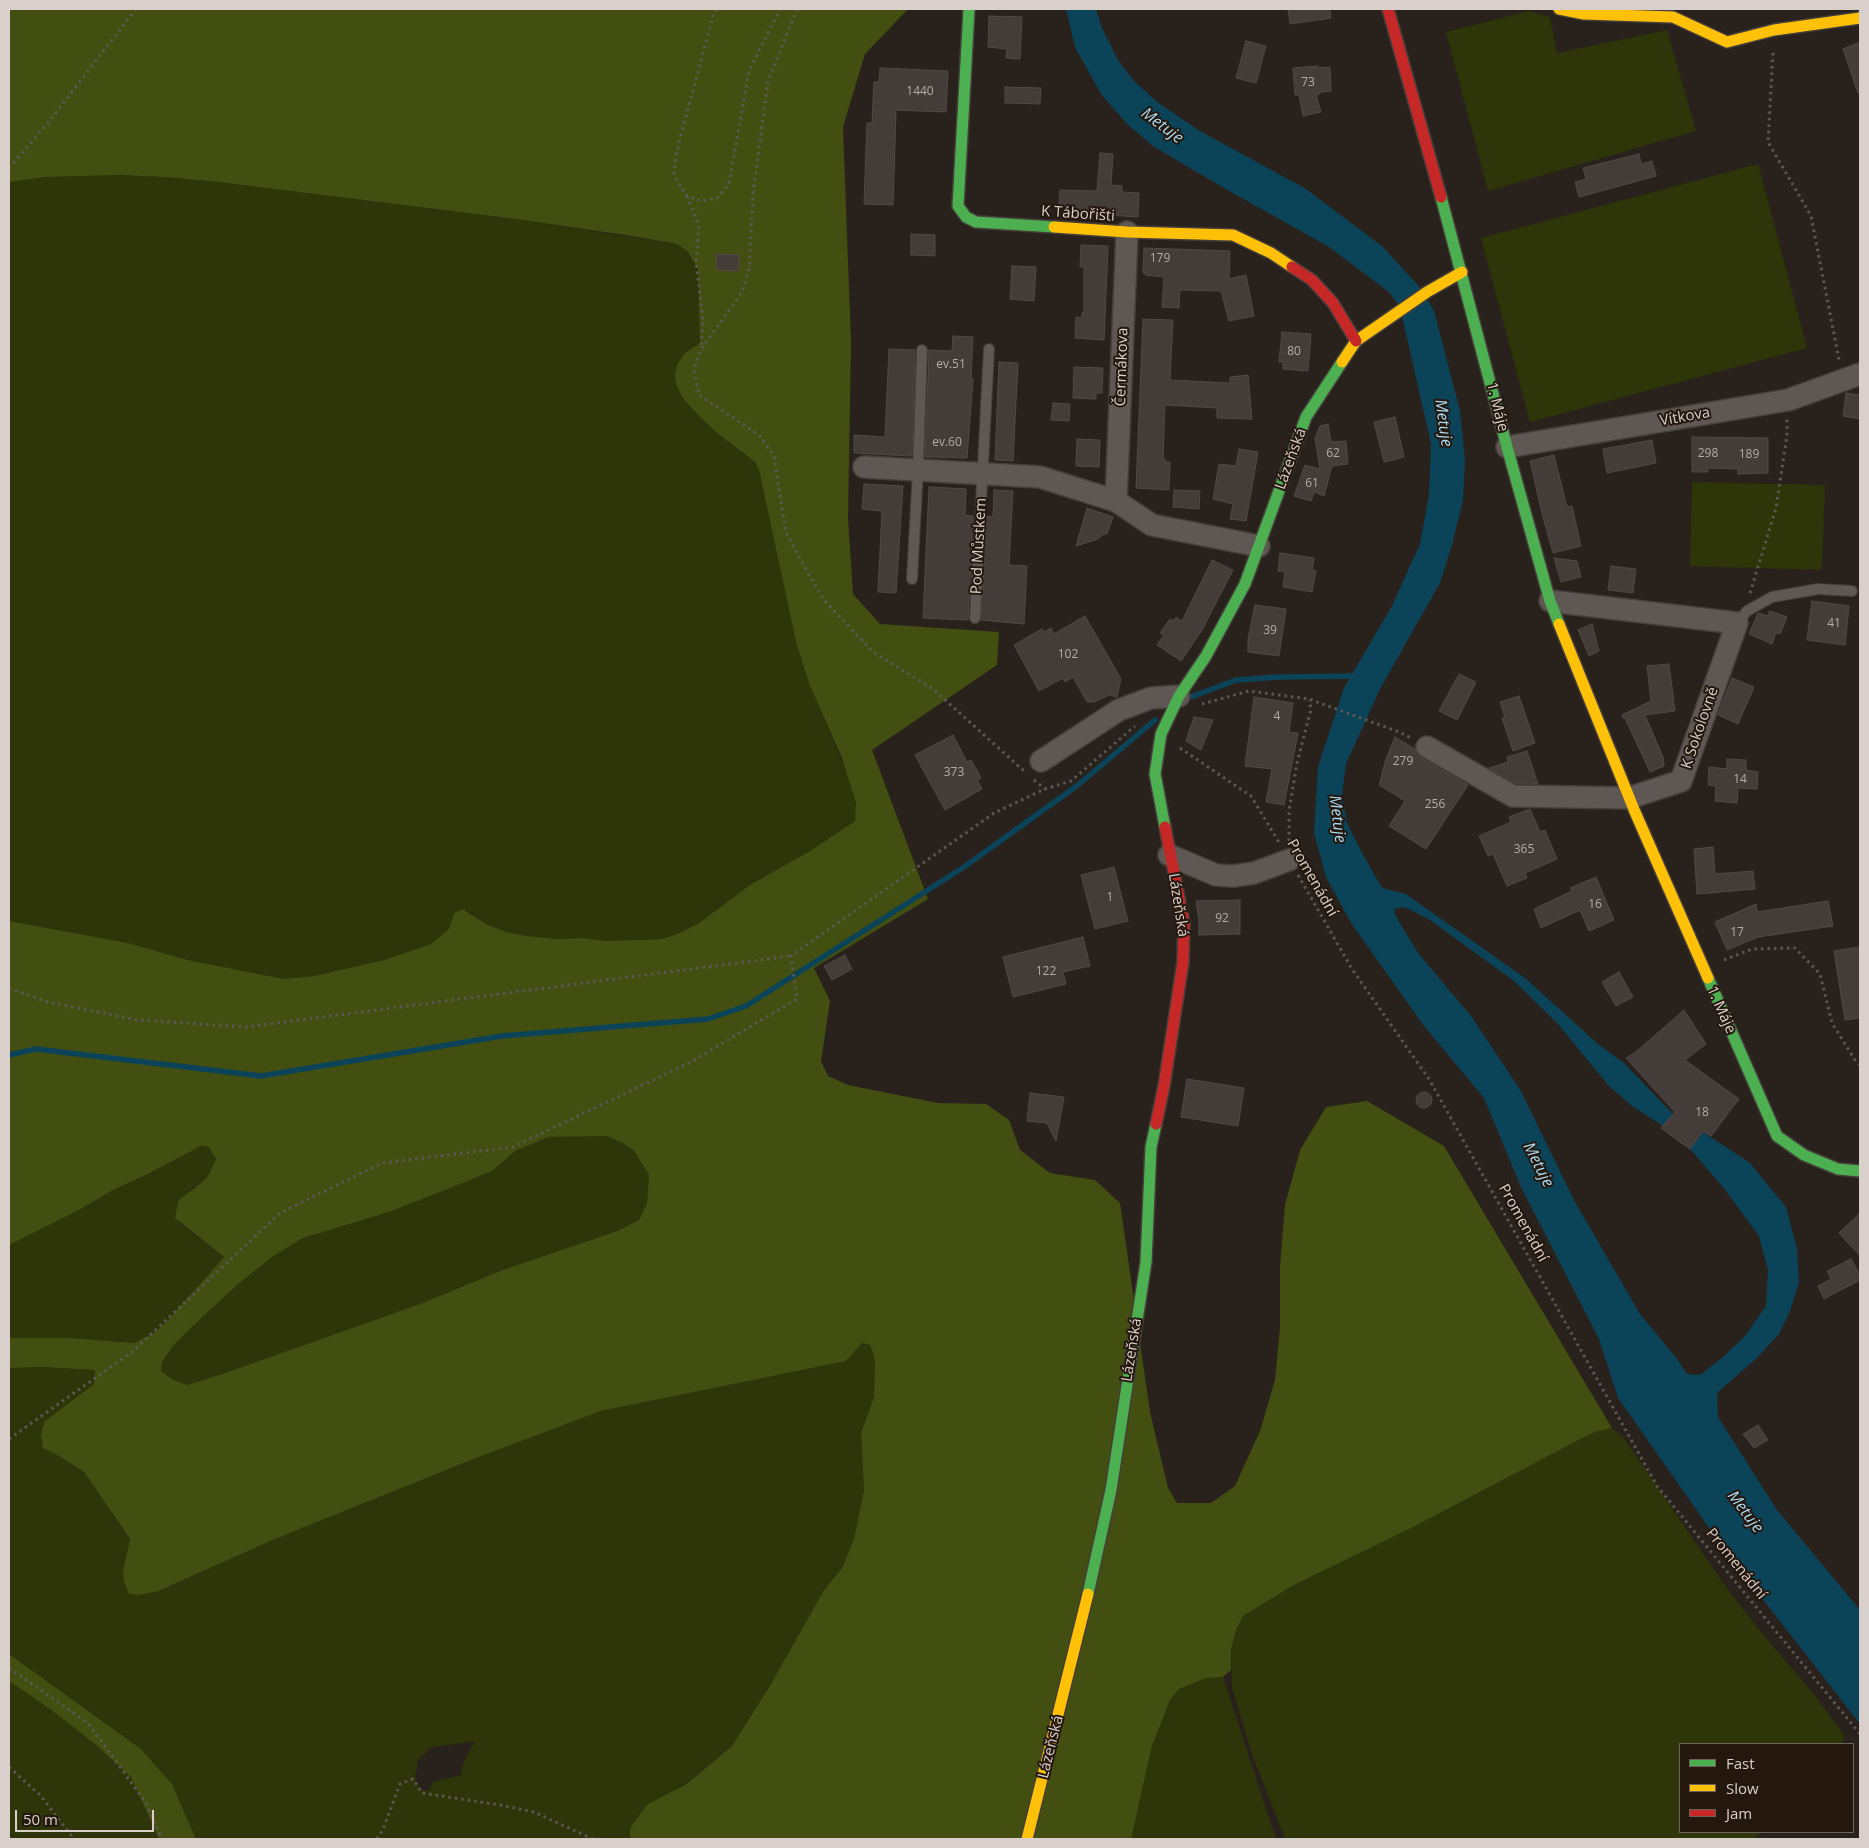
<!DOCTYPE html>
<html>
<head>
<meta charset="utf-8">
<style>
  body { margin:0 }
  #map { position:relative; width:1869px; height:1848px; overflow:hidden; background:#29211c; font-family:"Open Sans",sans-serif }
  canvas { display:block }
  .frame { position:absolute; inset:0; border:10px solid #dad0cb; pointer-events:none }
  .legend { position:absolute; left:1679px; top:1743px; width:175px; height:90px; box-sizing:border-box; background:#24170e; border:1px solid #6d615a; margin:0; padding:6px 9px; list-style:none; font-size:15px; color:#dad0cb }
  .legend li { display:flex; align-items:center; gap:10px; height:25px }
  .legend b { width:25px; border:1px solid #6d615a }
  .scale { position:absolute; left:15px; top:1810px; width:139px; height:22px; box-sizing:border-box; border:2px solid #dad0cb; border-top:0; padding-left:6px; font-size:15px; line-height:18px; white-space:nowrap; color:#dad0cb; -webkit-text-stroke:4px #24170e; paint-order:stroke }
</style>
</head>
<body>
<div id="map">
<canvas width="1869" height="1848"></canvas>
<div class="frame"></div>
<ul class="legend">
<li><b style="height:6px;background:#4caf50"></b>Fast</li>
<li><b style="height:6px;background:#ffc107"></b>Slow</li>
<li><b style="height:6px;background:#c62828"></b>Jam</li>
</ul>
<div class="scale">50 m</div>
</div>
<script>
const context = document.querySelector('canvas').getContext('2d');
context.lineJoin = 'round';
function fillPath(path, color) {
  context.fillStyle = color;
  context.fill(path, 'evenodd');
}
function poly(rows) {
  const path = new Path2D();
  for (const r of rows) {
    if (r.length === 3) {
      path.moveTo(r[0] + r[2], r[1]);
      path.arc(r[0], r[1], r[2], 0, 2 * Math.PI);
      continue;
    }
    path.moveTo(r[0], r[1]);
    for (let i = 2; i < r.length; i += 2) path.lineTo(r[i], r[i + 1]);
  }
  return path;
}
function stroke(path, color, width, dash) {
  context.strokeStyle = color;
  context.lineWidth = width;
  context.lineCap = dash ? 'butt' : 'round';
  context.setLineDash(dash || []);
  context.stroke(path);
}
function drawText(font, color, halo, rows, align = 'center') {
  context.font = font + ' "Open Sans",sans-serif';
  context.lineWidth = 4;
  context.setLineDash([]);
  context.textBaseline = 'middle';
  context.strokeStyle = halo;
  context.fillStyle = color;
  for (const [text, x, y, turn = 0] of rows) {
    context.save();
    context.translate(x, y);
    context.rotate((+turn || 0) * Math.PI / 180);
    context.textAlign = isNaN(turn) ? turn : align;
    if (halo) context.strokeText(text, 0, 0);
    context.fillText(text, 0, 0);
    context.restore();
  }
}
fillPath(poly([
  [1529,11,1550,17,1557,53,1667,30,1696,131,1488,191,1446,32],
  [1758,164,1807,348,1530,422,1481,238],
  [120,175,163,177,210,181,508,218,677,244,688,252,698,269,699,290,700,343,685,353,697,414,716,432,755,462,759,470,796,642,810,686,849,777,856,803,856,820,810,851,750,885,699,923,682,932,662,939,607,941,583,938,556,939,528,936,506,932,486,924,466,910,454,913,450,929,431,944,384,960,314,976,284,979,188,960,128,943,9,921,9,182,47,177],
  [1692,482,1825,485,1822,570,1690,566],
  [607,1135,623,1143,634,1151,649,1175,647,1203,639,1220,617,1231,500,1271,420,1304,225,1373,187,1385,172,1379,161,1371,162,1362,173,1346,196,1323,237,1285,272,1257,303,1238,389,1212,458,1185,492,1171,515,1151,549,1137],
  [201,1146,209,1147,216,1159,206,1179,191,1189,180,1223,224,1257,167,1321,154,1333,134,1343,71,1338,9,1338,9,1245,79,1210,113,1190,144,1176],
  [862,1343,870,1345,873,1353,875,1363,874,1397,861,1433,864,1490,854,1539,842,1568,824,1590,771,1684,732,1746,630,1828,630,1839,196,1839,172,1784,141,1749,9,1654,9,1368,42,1367,95,1370,94,1384,45,1421,43,1448,59,1456,84,1472,130,1540,123,1572,160,1591,275,1539,471,1460,601,1411,818,1366],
  [475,1741,463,1763,461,1775,433,1782,428,1791,420,1789,415,1778,418,1760,430,1748],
  [1612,1428,1623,1437,1726,1587,1757,1627,1816,1697,1844,1735,1843,1744,1680,1744,1680,1832,1762,1832,1754,1839,1285,1839,1252,1754,1232,1688,1231,1650,1236,1630,1243,1616,1292,1586,1415,1526,1594,1432],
  [1223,1677,1276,1839,1131,1839,1152,1746,1170,1700,1179,1689,1186,1686,1206,1678],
  [9,1681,50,1709,96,1745,131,1777,159,1839,9,1839]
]), '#2d3509');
fillPath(poly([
  [9,9,908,9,865,54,843,127,851,342,848,518,853,594,880,624,999,632,997,665,872,750,928,899,814,968,830,1001,821,1061,828,1076,848,1085,938,1103,986,1104,1009,1120,1020,1150,1050,1173,1095,1180,1120,1203,1150,1412,1168,1488,1177,1503,1211,1503,1235,1486,1260,1431,1275,1380,1280,1328,1280,1266,1285,1205,1300,1150,1326,1107,1367,1101,1444,1146,1612,1428,1594,1432,1415,1526,1292,1586,1243,1616,1236,1630,1231,1650,1231,1670,1223,1677,1206,1678,1179,1689,1170,1700,1152,1746,1131,1839,630,1839,630,1828,648,1804,685,1785,732,1746,771,1684,824,1590,842,1568,854,1539,864,1490,861,1433,874,1397,875,1363,873,1353,870,1345,862,1343,846,1361,601,1411,471,1460,275,1539,159,1591,138,1595,129,1594,124,1582,123,1572,130,1539,84,1472,59,1456,43,1448,41,1434,45,1421,94,1384,95,1370,42,1367,9,1368,9,1338,71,1338,134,1343,154,1333,167,1321,224,1257,175,1218,178,1201,206,1179,216,1159,209,1147,201,1146,144,1176,113,1190,79,1210,9,1245,9,921,128,943,188,960,284,979,314,976,384,960,431,944,449,929,454,913,463,909,486,924,506,932,528,936,556,939,583,938,607,941,662,939,682,932,699,923,750,885,810,851,855,821,856,803,842,758,810,686,796,642,759,470,755,462,716,432,697,414,683,398,676,384,675,375,677,365,685,353,700,343,698,269,688,252,677,244,625,235,508,218,210,181,163,177,120,175,47,177,9,182],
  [607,1136,623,1143,634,1151,649,1175,647,1203,639,1220,617,1231,500,1271,420,1304,225,1373,187,1385,172,1379,161,1371,162,1362,173,1346,196,1323,237,1285,272,1257,303,1238,389,1212,458,1185,492,1171,515,1151,549,1137],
  [9,1654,141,1749,172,1784,196,1839,159,1839,131,1777,96,1745,50,1709,9,1681]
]), '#434f10');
fillPath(poly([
  [1066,9,1096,9,1102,28,1118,60,1134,81,1157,102,1200,131,1306,189,1383,247,1423,291,1434,311,1460,411,1465,461,1463,500,1452,545,1440,583,1380,689,1346,764,1342,795,1347,823,1362,853,1382,888,1406,894,1525,978,1598,1044,1624,1063,1673,1114,1663,1126,1632,1106,1609,1086,1558,1024,1514,981,1430,920,1409,909,1403,907,1395,909,1394,912,1397,918,1418,953,1471,1016,1521,1091,1575,1202,1640,1314,1678,1360,1687,1374,1700,1375,1723,1357,1745,1336,1766,1306,1768,1270,1759,1236,1723,1187,1690,1149,1703,1132,1750,1163,1786,1207,1797,1249,1799,1282,1790,1311,1779,1334,1756,1359,1720,1390,1717,1395,1718,1417,1777,1510,1860,1610,1860,1724,1726,1552,1618,1398,1599,1339,1521,1187,1484,1098,1424,1026,1351,923,1326,877,1314,833,1318,767,1344,688,1392,606,1420,544,1429,495,1431,444,1400,307,1389,292,1329,247,1217,184,1153,146,1127,124,1101,94,1075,47]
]), '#0b4459');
stroke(poly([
  [1191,697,1236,680,1278,677,1358,676],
  [9,1055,36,1049,261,1076,502,1036,708,1019,746,1006,964,867,1078,785,1155,720]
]), '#0b4459', 5.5);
const building = poly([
  [1288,9,1330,9,1331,18,1290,24,1288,9],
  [989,16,1022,17,1020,59,1006,58,1007,49,988,47,989,16],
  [1246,41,1266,46,1256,83,1236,78,1246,41],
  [1860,42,1860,93,1858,93,1843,49,1860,42],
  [1318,66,1318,68,1330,67,1331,91,1320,92,1320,94,1316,94,1321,112,1303,116,1299,95,1295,95,1293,68,1318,66],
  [880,68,948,71,946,112,896,110,893,205,864,204,867,123,872,123,874,82,879,82,880,68],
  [1005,87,1041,88,1040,104,1005,103,1005,87],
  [1100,153,1113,154,1111,185,1122,186,1122,192,1139,193,1138,217,1063,212,1064,207,1059,206,1060,190,1097,191,1100,153],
  [1639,154,1641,164,1652,161,1656,176,1579,197,1575,182,1586,179,1583,168,1639,154],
  [911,234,935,235,935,256,911,255,911,234],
  [1081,245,1108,246,1104,340,1075,338,1076,317,1082,318,1082,312,1084,312,1084,267,1080,267,1081,245],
  [1144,248,1230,251,1229,279,1246,275,1254,316,1229,321,1221,291,1180,290,1179,308,1162,307,1164,277,1146,275,1146,274,1143,273,1144,248],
  [716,254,739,255,738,271,717,270,716,254],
  [1012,266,1036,267,1034,301,1010,299,1012,266],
  [1143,319,1173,320,1170,380,1230,383,1230,377,1248,375,1252,419,1217,418,1217,408,1165,405,1163,459,1165,459,1165,462,1170,462,1169,490,1136,488,1143,319],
  [1282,332,1311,334,1308,371,1283,369,1283,362,1279,362,1282,332],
  [953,336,973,337,971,379,973,379,967,458,925,457,929,350,952,351,953,336],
  [889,349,915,350,912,456,854,453,854,435,885,437,889,349],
  [999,362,1018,363,1013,461,995,460,999,362],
  [1074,367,1103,368,1102,393,1096,393,1096,399,1073,398,1074,367],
  [1846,393,1860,395,1860,419,1843,416,1846,393],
  [1053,403,1070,404,1069,421,1051,420,1053,403],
  [1395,417,1404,457,1384,462,1374,422,1395,417],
  [1328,424,1331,442,1346,441,1348,464,1332,466,1324,496,1314,492,1311,501,1294,496,1305,465,1320,469,1315,438,1320,426,1328,424],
  [1692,437,1768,438,1768,473,1738,474,1738,469,1708,468,1708,472,1692,472,1692,437],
  [1077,439,1100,440,1099,467,1076,466,1077,439],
  [1652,440,1656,463,1607,473,1603,449,1652,440],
  [1239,449,1258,452,1246,521,1230,519,1233,504,1213,499,1219,464,1236,466,1239,449],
  [1554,455,1567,507,1572,506,1581,546,1553,553,1542,513,1530,461,1554,455],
  [864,484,903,486,896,593,878,592,882,511,862,509,864,484],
  [929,487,966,489,965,515,973,516,968,620,923,618,929,487],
  [994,490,1013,491,1009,565,1027,566,1024,624,981,620,987,516,993,517,994,490],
  [1174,490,1200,491,1199,509,1173,507,1174,490],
  [1087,508,1113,517,1107,534,1104,534,1098,539,1076,546,1087,508],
  [1280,553,1314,558,1312,570,1316,571,1312,592,1283,587,1285,572,1278,571,1280,553],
  [1554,558,1577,561,1581,577,1561,582,1554,558],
  [1212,560,1233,570,1202,630,1181,661,1157,645,1164,635,1160,633,1170,619,1173,621,1176,617,1182,621,1212,560],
  [1611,566,1636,569,1633,593,1608,590,1611,566],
  [1812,601,1849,606,1845,645,1807,640,1812,601],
  [1255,605,1286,609,1279,656,1248,652,1248,639,1255,605],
  [1770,611,1787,617,1780,634,1776,633,1772,644,1749,634,1758,613,1767,616,1770,611],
  [1085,616,1121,679,1117,697,1109,695,1094,702,1087,702,1073,677,1065,682,1063,678,1039,691,1014,645,1042,629,1044,632,1051,628,1054,634,1085,616],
  [1592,624,1599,651,1589,656,1578,630,1592,624],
  [1669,664,1675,711,1645,715,1663,757,1664,766,1650,772,1625,718,1623,718,1622,715,1651,701,1647,666,1669,664],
  [1459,674,1476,682,1457,720,1439,711,1459,674],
  [1732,678,1754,687,1738,724,1718,715,1732,678],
  [1519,696,1535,743,1513,751,1502,718,1505,717,1500,702,1519,696],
  [1254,697,1293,703,1289,732,1298,733,1284,805,1266,802,1272,769,1245,766,1254,697],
  [1194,717,1213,720,1201,750,1186,741,1194,717],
  [953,735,967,762,971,760,978,772,981,778,977,780,982,789,945,810,915,755,953,735],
  [1395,737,1415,749,1421,758,1468,785,1426,849,1389,826,1405,801,1379,785,1386,759,1395,737],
  [1527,751,1538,784,1516,784,1489,768,1508,762,1507,757,1527,751],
  [1727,759,1746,760,1746,770,1758,772,1757,789,1738,788,1737,803,1715,801,1716,786,1708,785,1709,767,1727,769,1727,759],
  [1530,809,1540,832,1545,830,1557,859,1525,873,1527,878,1507,886,1493,854,1488,856,1479,836,1511,822,1509,817,1530,809],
  [1713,847,1715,874,1753,871,1755,889,1697,894,1694,849,1713,847],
  [1114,867,1128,921,1095,929,1081,875,1114,867],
  [1596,877,1614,920,1589,931,1580,910,1541,928,1534,909,1572,891,1570,888,1596,877],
  [1240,900,1240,934,1199,935,1199,921,1196,901,1240,900],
  [1828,901,1833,926,1758,937,1727,950,1715,922,1756,904,1757,912,1828,901],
  [1083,937,1090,966,1063,972,1066,984,1013,997,1003,957,1083,937],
  [1860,947,1860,1018,1845,1020,1834,951,1860,947],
  [845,955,852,969,832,980,824,966,845,955],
  [1619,972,1633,997,1616,1006,1602,982,1619,972],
  [1684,1010,1706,1044,1685,1060,1739,1099,1711,1136,1703,1131,1690,1149,1661,1128,1675,1112,1626,1058,1636,1052,1684,1010],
  [1187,1079,1244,1088,1238,1126,1181,1117,1187,1079],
  [1424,1100,8],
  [1030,1093,1064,1097,1056,1141,1047,1123,1027,1121,1030,1093],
  [1860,1213,1860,1256,1839,1233,1860,1213],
  [1851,1259,1860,1275,1860,1280,1824,1299,1818,1286,1831,1279,1827,1271,1851,1259],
  [1758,1425,1768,1440,1754,1448,1743,1434,1758,1425]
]);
fillPath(building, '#443c39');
stroke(building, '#514946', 1);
const lane = poly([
  [912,579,918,469,922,350],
  [975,618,989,349],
  [1737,623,1747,611,1772,597,1818,589,1852,591]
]);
const street = poly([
  [1507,447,1788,400,1860,374],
  [864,467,1040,477,1116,501,1152,525,1259,546],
  [1116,501,1127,232],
  [1427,747,1513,796,1629,798,1681,781,1737,623,1550,601],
  [1041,761,1119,710,1151,698,1179,696],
  [1169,855,1216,875,1233,876,1254,873,1289,860]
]);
const fast = poly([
  [969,9,958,206,966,217,976,222,1054,227],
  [1441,197,1507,447,1550,601,1559,624],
  [1165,827,1155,774,1161,734,1179,696,1206,656,1245,584,1306,417,1342,362],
  [1708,978,1777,1136,1804,1155,1838,1169,1860,1171],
  [1088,1594,1111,1490,1146,1262,1151,1147,1156,1124]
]);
const slow = poly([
  [1559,9,1584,14,1673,17,1727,42,1774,30,1860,18],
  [1054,227,1127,232,1233,235,1271,253,1292,267],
  [1342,362,1356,341,1427,292,1462,272],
  [1559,624,1635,812,1708,978],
  [1027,1839,1088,1594]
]);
const jam = poly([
  [1388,9,1441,197],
  [1292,267,1312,280,1333,303,1356,341],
  [1156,1124,1164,1086,1183,962,1184,924,1165,827]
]);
stroke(lane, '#453e3b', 12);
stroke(street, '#453e3b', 24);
stroke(fast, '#453e3b', 14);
stroke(slow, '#453e3b', 14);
stroke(jam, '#453e3b', 14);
stroke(poly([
  [717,9,713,16,676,154,674,176,687,196,702,201,717,198,729,184,749,71,780,9],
  [797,9,768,81,753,194,749,270,742,292,700,351,694,370,699,395,759,435,774,456,786,533,823,599,873,652,933,689,1024,771],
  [1773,53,1768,142,1811,216,1839,360],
  [9,168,47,124,136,9],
  [687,196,699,226,696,262,703,319,701,349],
  [1750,593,1776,508,1787,435,1787,419],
  [1202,704,1249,691,1309,699,1399,732,1411,738],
  [1180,748,1251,796,1280,844],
  [1034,780,1045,789],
  [1289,841,1289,811,1297,763,1311,709,1309,700],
  [1298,875,1352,969,1429,1079,1657,1486,1860,1734],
  [1724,960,1752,949,1795,948,1820,974,1832,1023,1855,1060,1860,1065],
  [9,988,48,1002,137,1020,246,1027,791,956],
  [9,1439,132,1352,280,1213,382,1163,513,1147,689,1063,797,999,791,956,994,813,1045,789,1071,781,1135,726],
  [9,1668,88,1723,146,1803,162,1839],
  [9,1767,40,1795,74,1839],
  [377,1839,383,1829,400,1784,413,1779,422,1793,500,1805,534,1812,593,1839]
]), '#5d5753', 3, [2.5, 4]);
stroke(lane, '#5e5753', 10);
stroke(street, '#5e5753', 21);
stroke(fast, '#4caf50', 11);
stroke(slow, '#ffc107', 11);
stroke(jam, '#c62828', 11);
drawText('12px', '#b4aba6', null, [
  ["73",1308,83],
  ["1440",920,92],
  ["179",1160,259],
  ["80",1294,352],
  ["ev.51",951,365],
  ["ev.60",947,443],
  ["62",1333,454],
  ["298",1708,454],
  ["189",1749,455],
  ["61",1312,484],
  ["41",1834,624],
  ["39",1270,631],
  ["102",1068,655],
  ["4",1277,717],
  ["279",1403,762],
  ["373",954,773],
  ["14",1740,780],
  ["256",1435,805],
  ["365",1524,850],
  ["1",1110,898],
  ["16",1595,905],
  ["92",1222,919],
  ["17",1737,933],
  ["122",1046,972],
  ["18",1702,1113]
]);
drawText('15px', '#dad0cb', '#24170e', [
  ["K Tábořišti",1078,214,4],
  ["Čermákova",1122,367,-88],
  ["1. Máje",1497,407,76],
  ["Vítkova",1685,417,-10],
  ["Lázeňská",1291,459,-70],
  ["Pod Můstkem",979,546,-87],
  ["K Sokolovně",1700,728,-71],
  ["Promenádní",1312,878,60],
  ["Lázeňská",1178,905,81],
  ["1. Máje",1721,1010,66],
  ["Promenádní",1523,1223,61],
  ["Lázeňská",1132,1350,-81],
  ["Promenádní",1736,1564,51],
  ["Lázeňská",1051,1747,-76]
]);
drawText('italic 16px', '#abdbf2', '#24170e', [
  ["Metuje",1162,126,37],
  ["Metuje",1443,423,82],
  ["Metuje",1337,819,83],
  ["Metuje",1538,1165,63],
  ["Metuje",1745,1512,53]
]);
</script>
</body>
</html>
